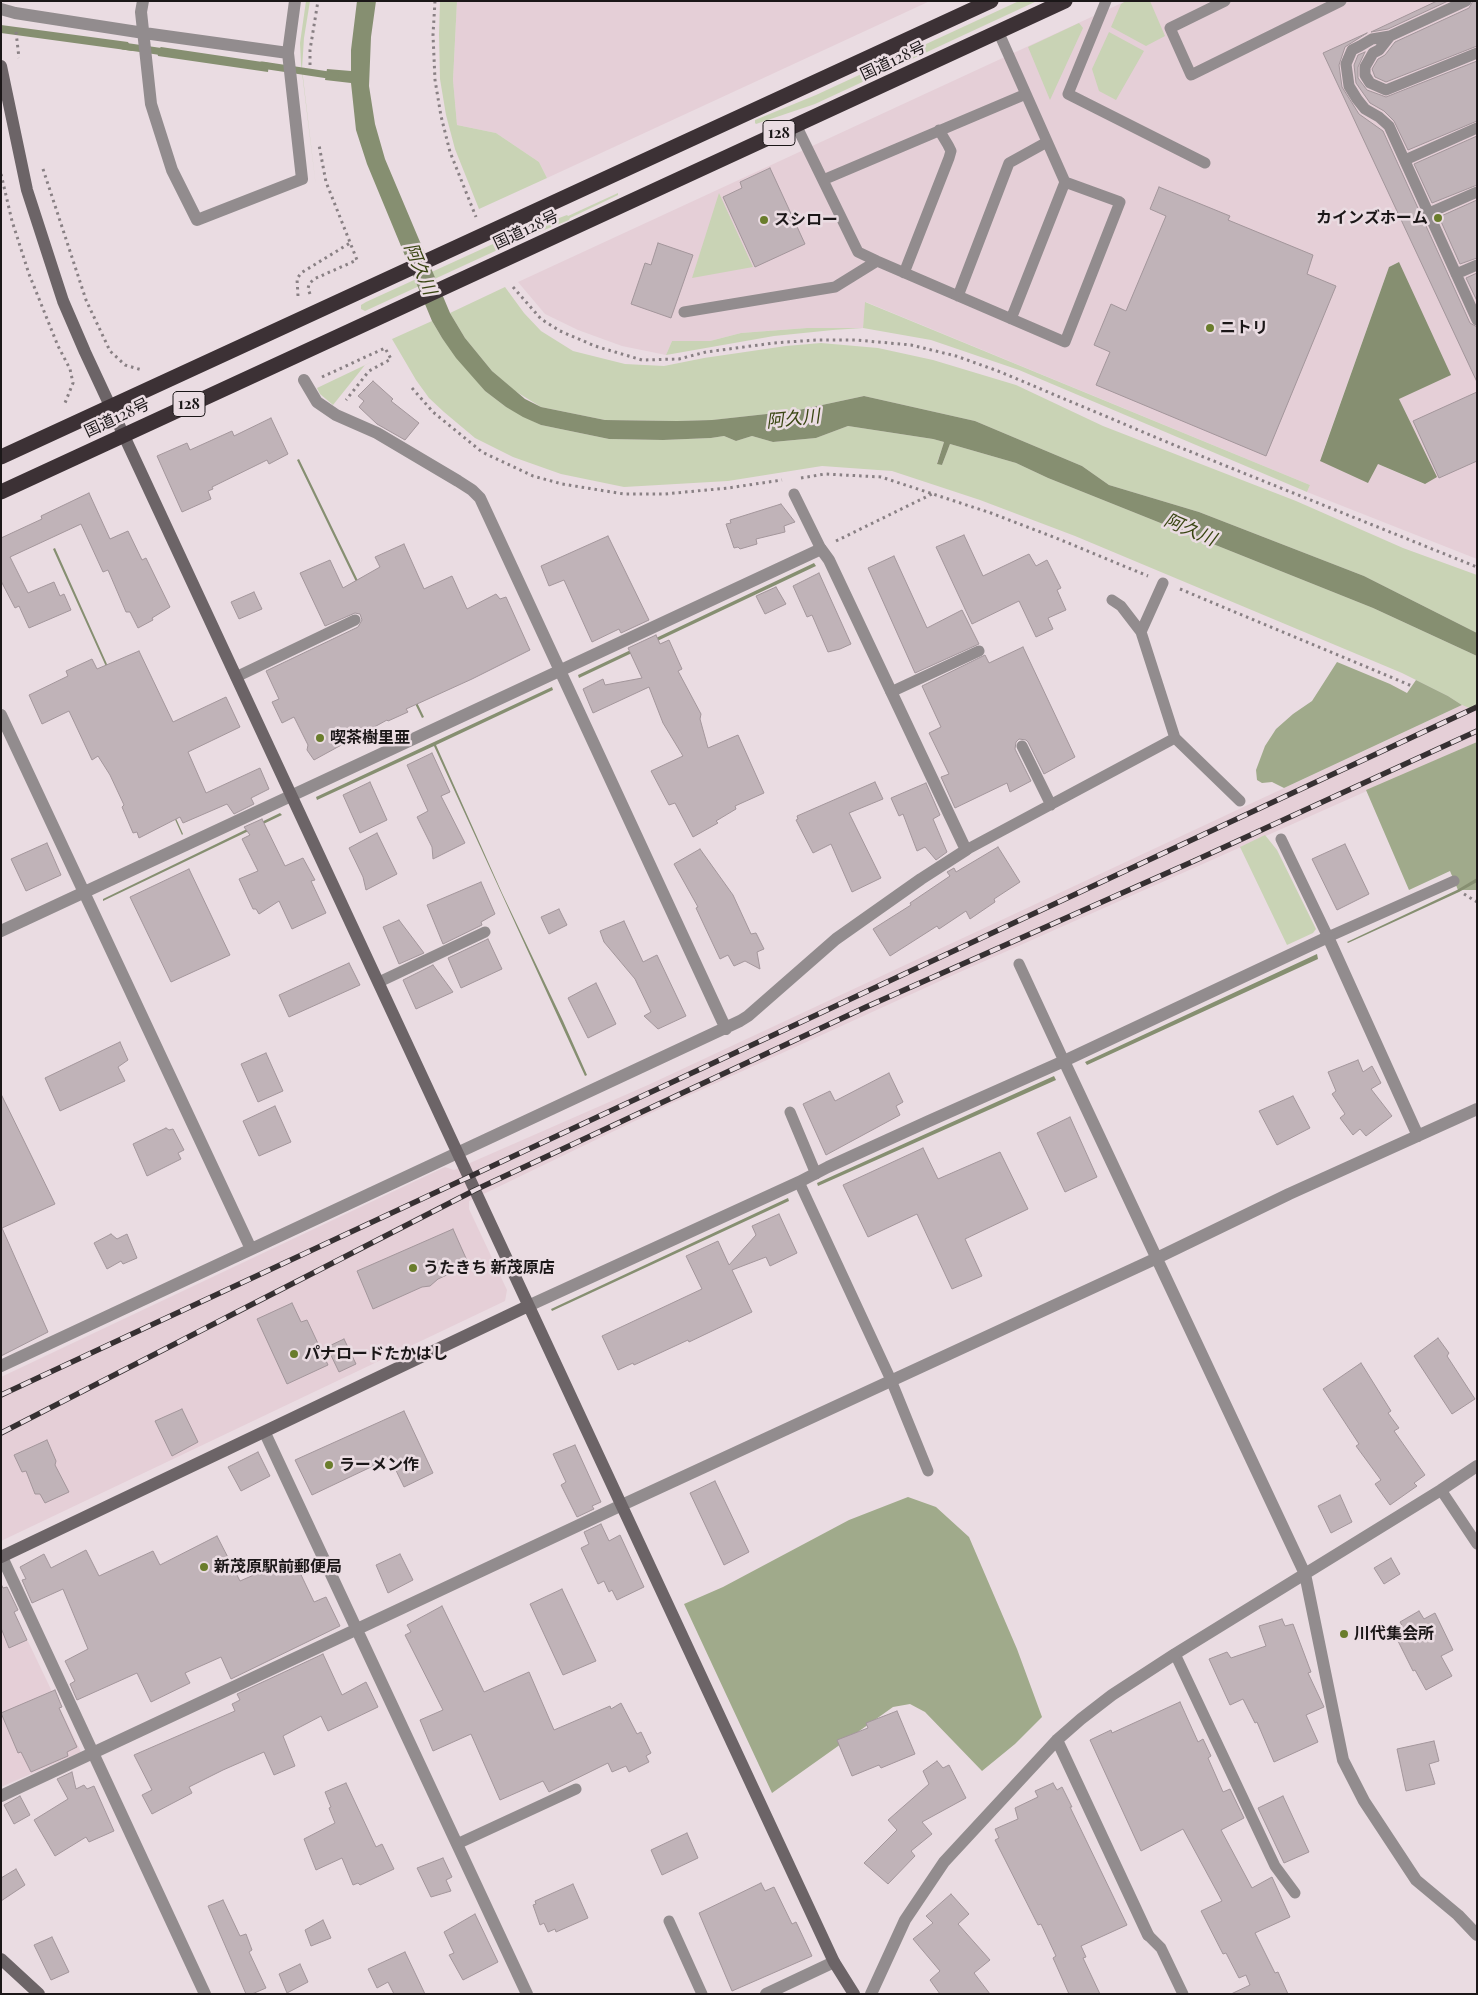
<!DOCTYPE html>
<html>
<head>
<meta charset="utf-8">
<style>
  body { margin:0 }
  #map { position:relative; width:1478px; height:1995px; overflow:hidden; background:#eadce2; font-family:"Playfair Display",serif }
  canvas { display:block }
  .frame { position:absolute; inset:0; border:2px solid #1b1718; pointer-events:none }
</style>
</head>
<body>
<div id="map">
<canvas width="1478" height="1995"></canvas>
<div class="frame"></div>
</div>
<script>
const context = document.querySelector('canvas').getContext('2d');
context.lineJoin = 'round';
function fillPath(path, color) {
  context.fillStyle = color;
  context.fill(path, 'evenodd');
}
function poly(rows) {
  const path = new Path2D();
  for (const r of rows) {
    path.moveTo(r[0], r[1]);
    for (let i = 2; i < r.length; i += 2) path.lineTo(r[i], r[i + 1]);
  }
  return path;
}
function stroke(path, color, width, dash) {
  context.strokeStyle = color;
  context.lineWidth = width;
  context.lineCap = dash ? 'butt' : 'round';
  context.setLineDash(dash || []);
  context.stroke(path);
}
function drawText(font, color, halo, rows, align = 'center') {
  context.font = font + ' "Playfair Display","Noto Sans JP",serif';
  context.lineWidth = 5;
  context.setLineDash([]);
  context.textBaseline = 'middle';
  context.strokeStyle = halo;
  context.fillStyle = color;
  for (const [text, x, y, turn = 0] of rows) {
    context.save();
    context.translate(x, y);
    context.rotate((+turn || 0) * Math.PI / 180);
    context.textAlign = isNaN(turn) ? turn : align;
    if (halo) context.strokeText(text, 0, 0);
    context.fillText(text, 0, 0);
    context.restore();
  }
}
fillPath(poly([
  [457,1,930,1,547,178,539,162,496,133,457,125,453,80],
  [1126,1,1477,1,1477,559,1307,492,1310,485,866,302,863,328,807,328,741,333,710,341,672,341,666,355,622,346,578,330,545,314,518,282],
  [1399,262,1399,398,1424,484,1378,464,1320,460,1389,267],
  [1462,705,1477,711,1477,742,960,972,668,1105,469,1201,469,1209,507,1290,505,1301,1,1541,1,1377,445,1167,454,1170,648,1085],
  [1,1585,81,1752,1,1787]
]), '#e5cfd7');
fillPath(poly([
  [306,1,310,1,304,38,302,69,316,187,301,64,300,43],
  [440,1,457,1,453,80,457,125,496,133,539,162,547,178,479,209,455,149,446,115,440,79,439,34],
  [1019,1,1037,1,815,104,756,124,755,123,755,120,816,95],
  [1126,1,1150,1,1165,36,1146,46,1111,27,1121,4],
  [1079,23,1083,28,1050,100,1028,47],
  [1109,32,1144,51,1116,100,1099,91,1092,69],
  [618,193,618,195,570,218,569,220,517,241,365,311,361,309,361,305,366,302,506,238,567,215,568,216],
  [719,193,753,267,692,278],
  [505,287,524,313,541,331,573,351,625,364,664,366,704,358,786,346,821,343,878,348,933,360,1016,385,1103,426,1296,501,1403,548,1477,575,1477,633,1364,576,1199,512,1109,485,1082,466,975,421,864,396,794,411,713,420,677,421,605,420,541,407,515,391,492,371,465,338,450,313],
  [865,302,1310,485,1307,492,1019,370,931,340,863,328,833,330,774,336,666,355,672,341,710,341,741,333,807,328,863,328],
  [432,321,442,338,485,391,506,407,541,425,609,439,663,440,711,438,724,436,736,441,752,436,773,442,816,438,848,426,933,439,944,442,937,463,942,465,950,444,1016,463,1048,478,1373,608,1477,656,1477,711,1462,705,1448,696,1402,673,1075,536,980,500,892,471,822,466,728,481,624,487,561,474,513,457,475,438,444,412,429,398,416,380,392,339],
  [382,357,365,365,333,405,320,394,317,388],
  [1265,835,1277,850,1316,929,1313,933,1287,945,1240,847]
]), '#c9d3b5');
fillPath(poly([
  [1337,662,1390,684,1407,693,1416,680,1448,696,1462,705,1284,788,1272,782,1262,783,1257,780,1256,770,1265,746,1276,729,1293,714,1312,701],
  [1477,742,1477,890,1458,890,1450,871,1409,890,1366,790],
  [908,1497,936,1507,969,1537,1017,1649,1042,1717,1015,1744,982,1771,925,1712,910,1704,893,1707,772,1793,684,1604,723,1587,849,1520]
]), '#a0aa8b');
fillPath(poly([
  [357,1,376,1,371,37,369,86,375,124,385,159,450,313,465,338,492,371,525,399,541,407,605,420,677,421,712,420,794,411,864,396,975,421,1082,466,1109,485,1199,512,1364,576,1477,633,1477,656,1373,608,1048,478,1016,463,950,444,942,465,937,464,944,442,933,439,848,426,816,438,773,442,752,436,736,441,724,436,711,438,663,440,609,439,541,425,523,417,506,407,485,391,456,358,442,338,432,321,367,164,356,130,351,83,325,80,327,69,351,71,351,50],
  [1,25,128,42,133,51,1,33],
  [161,47,269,63,268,72,158,56,157,50],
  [1399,262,1451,375,1399,399,1437,477,1425,484,1378,464,1368,483,1320,461,1389,267],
  [299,459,424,717,422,718,297,460],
  [55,548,183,834,182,835,53,549],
  [814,563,816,566,579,678,578,675],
  [552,687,553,690,436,745,502,893,563,1021,587,1075,585,1076,434,746,317,800,316,797],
  [280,813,282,815,103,901,103,899],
  [1477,878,1477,882,1459,892,1348,943,1347,942,1457,890],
  [1317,954,1318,959,1087,1065,1085,1062],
  [1054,1076,1056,1080,818,1186,817,1183],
  [788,1198,789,1201,552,1311,551,1309]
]), '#868f71');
stroke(poly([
  [123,46,164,52],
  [262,65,335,76]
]), '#868f71', 7);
const building = poly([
  [1437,1,1448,1,1388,29,1371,32,1437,1],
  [1473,1,1477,1,1477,46,1386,82,1375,77,1372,69,1378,59,1385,55,1395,42,1469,8,1473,1],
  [1367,33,1345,47,1339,65,1342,87,1359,114,1383,131,1470,323,1477,327,1477,382,1323,53,1367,33],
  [1365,52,1358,67,1358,78,1367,90,1386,97,1477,61,1477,121,1408,150,1394,121,1384,111,1370,103,1356,83,1354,65,1358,55,1365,52],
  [1477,136,1477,185,1432,203,1414,164,1477,136],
  [770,168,805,244,755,267,723,197,742,188,740,182,770,168],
  [1159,187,1230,216,1228,220,1313,255,1307,274,1336,286,1266,456,1096,385,1110,352,1094,345,1111,304,1126,311,1166,216,1150,209,1159,187],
  [1477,200,1477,258,1460,264,1439,217,1477,200],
  [658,243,693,255,671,318,631,304,645,263,651,265,658,243],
  [1477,273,1477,301,1466,278,1477,273],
  [373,381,393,399,391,401,419,423,405,440,377,424,359,407,364,401,358,396,373,381],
  [1477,392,1477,461,1439,478,1413,421,1477,392],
  [271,418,288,454,269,464,267,460,212,487,213,489,208,491,211,499,182,512,157,456,187,443,190,450,232,431,234,436,271,418],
  [89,493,110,539,128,531,142,560,146,558,170,607,152,618,153,620,138,628,130,612,126,612,108,570,103,572,81,524,10,557,28,593,54,582,60,596,64,594,71,610,29,628,19,606,15,608,1,581,1,538,42,519,41,516,89,493],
  [781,504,795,522,784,526,785,532,756,539,757,544,740,549,738,547,734,548,726,524,731,523,730,520,781,504],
  [964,535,983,576,1029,554,1036,566,1047,560,1061,588,1057,590,1066,610,1048,618,1053,629,1036,637,1019,601,972,624,936,547,964,535],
  [608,536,649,620,621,633,619,629,592,642,564,580,549,586,541,566,608,536],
  [404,544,424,589,452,576,467,609,496,594,500,599,506,597,530,650,472,679,406,709,408,712,388,721,387,720,314,760,307,750,308,745,294,717,282,723,272,702,279,699,266,671,358,627,362,620,360,614,355,613,325,626,300,573,330,560,343,588,380,567,375,557,404,544],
  [894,556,927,628,962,610,979,644,915,673,868,568,894,556],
  [819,573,851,644,840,649,828,652,812,615,807,617,793,586,819,573],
  [776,587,786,604,765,614,756,596,776,587],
  [254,592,262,609,239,619,231,602,254,592],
  [656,635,660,644,669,640,682,669,678,671,701,714,700,719,708,748,738,735,764,793,735,806,736,809,716,821,718,823,693,837,675,803,669,805,651,771,683,756,663,723,649,687,593,713,583,689,603,679,605,685,642,678,628,648,656,635],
  [1023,647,1075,757,1044,774,1028,742,1026,740,1019,739,1016,742,1015,749,1031,781,1010,792,1007,783,955,808,941,777,949,774,929,733,941,727,922,686,985,655,989,663,1023,647],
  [139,651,173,722,226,697,240,727,188,752,206,793,260,768,269,789,251,798,254,804,234,814,227,804,183,823,180,817,139,838,137,832,133,833,122,807,124,805,110,775,98,756,92,760,69,711,42,724,29,695,68,676,66,671,92,659,97,669,139,651],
  [432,753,450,792,441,796,465,843,433,859,432,847,417,817,428,811,407,765,432,753],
  [370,782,387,820,360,833,343,795,370,782],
  [875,782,883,799,849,813,881,878,852,892,831,844,813,853,796,820,798,819,797,816,875,782],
  [926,783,940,815,933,819,947,852,936,860,925,847,917,851,903,814,899,816,891,798,926,783],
  [262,819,285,866,303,858,315,880,311,881,326,913,292,929,279,901,259,914,256,909,253,909,239,879,258,871,242,839,250,835,244,827,262,819],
  [377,833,397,874,366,890,363,877,349,848,377,833],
  [47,843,61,875,26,891,11,859,47,843],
  [1345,844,1369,894,1337,910,1312,859,1345,844],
  [998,847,1020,882,994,899,995,902,970,919,966,911,939,929,937,926,890,956,873,929,911,905,910,903,950,876,947,872,954,868,956,872,998,847],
  [700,849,733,895,751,934,756,933,764,949,757,952,760,969,745,961,734,966,728,955,720,959,696,908,698,907,674,864,700,849],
  [189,869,230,955,171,982,130,897,189,869],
  [481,882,495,914,481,922,482,925,443,944,427,905,481,882],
  [559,909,567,925,549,934,541,917,559,909],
  [399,920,424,953,399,964,383,927,399,920],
  [624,921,643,962,657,955,686,1016,658,1029,644,1016,651,1012,635,979,604,942,600,931,624,921],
  [488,939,502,969,461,988,448,958,488,939],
  [349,963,360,985,289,1017,279,995,349,963],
  [433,965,453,992,416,1009,403,980,433,965],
  [596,983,616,1024,588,1038,568,998,596,983],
  [120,1042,128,1060,118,1067,125,1081,60,1111,45,1078,120,1042],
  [266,1053,283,1091,258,1102,241,1064,266,1053],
  [1358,1060,1363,1072,1372,1066,1381,1083,1371,1089,1392,1116,1366,1136,1360,1129,1353,1135,1340,1118,1345,1114,1332,1094,1336,1091,1328,1072,1358,1060],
  [889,1073,903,1102,896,1106,900,1115,826,1155,803,1104,830,1091,835,1101,889,1073],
  [1,1094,55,1204,2,1228,48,1332,1,1356,1,1094],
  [1293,1096,1310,1128,1277,1145,1259,1111,1293,1096],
  [275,1106,291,1142,259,1156,243,1121,275,1106],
  [1070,1117,1097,1177,1065,1192,1037,1133,1070,1117],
  [166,1128,169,1130,173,1129,184,1150,178,1153,181,1159,147,1176,133,1144,166,1128],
  [923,1148,938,1179,1000,1152,1028,1209,965,1239,982,1276,952,1289,917,1214,868,1237,843,1185,923,1148],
  [779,1214,797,1253,770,1266,766,1257,732,1270,752,1312,689,1342,688,1340,634,1365,633,1363,618,1370,602,1336,702,1289,686,1256,718,1241,729,1265,756,1235,752,1226,779,1214],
  [453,1229,469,1265,438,1279,430,1286,422,1287,373,1309,357,1271,453,1229],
  [111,1234,117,1239,127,1234,137,1258,123,1264,121,1261,107,1269,94,1243,111,1234],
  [292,1303,301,1322,307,1320,328,1365,287,1384,257,1319,292,1303],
  [1438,1338,1449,1353,1447,1356,1475,1399,1452,1414,1414,1356,1438,1338],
  [344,1339,356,1364,339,1372,327,1347,344,1339],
  [1361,1363,1391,1411,1388,1413,1399,1428,1394,1431,1425,1475,1414,1483,1417,1486,1390,1505,1375,1484,1381,1480,1356,1446,1359,1444,1323,1389,1361,1363],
  [182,1409,198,1442,172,1456,155,1421,182,1409],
  [404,1411,433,1473,404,1487,390,1458,312,1495,295,1460,404,1411],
  [47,1440,56,1461,55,1465,69,1492,45,1503,40,1494,35,1494,26,1471,22,1472,14,1455,47,1440],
  [575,1445,601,1502,592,1506,594,1509,577,1517,561,1485,566,1482,553,1454,575,1445],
  [258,1452,270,1476,241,1491,228,1467,258,1452],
  [715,1481,749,1552,724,1565,690,1493,715,1481],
  [1340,1495,1352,1522,1331,1533,1318,1506,1340,1495],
  [601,1524,609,1541,620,1535,644,1587,617,1600,612,1590,609,1592,604,1581,598,1584,581,1548,589,1544,584,1532,601,1524],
  [217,1536,240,1581,293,1558,314,1602,326,1597,340,1626,231,1679,221,1657,185,1673,190,1683,151,1702,137,1673,77,1700,70,1684,75,1681,65,1661,88,1649,63,1589,32,1603,22,1580,26,1579,20,1567,44,1554,51,1568,86,1550,99,1576,153,1551,160,1565,217,1536],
  [400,1554,413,1580,388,1593,376,1565,400,1554],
  [1391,1558,1400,1574,1384,1584,1374,1568,1391,1558],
  [1,1584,3,1588,7,1587,18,1610,14,1612,27,1640,9,1648,1,1628,1,1584],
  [562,1589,596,1661,563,1675,530,1604,562,1589],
  [442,1606,484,1692,529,1672,554,1730,610,1706,611,1709,621,1703,637,1734,641,1732,651,1753,646,1756,649,1762,629,1772,626,1766,612,1772,608,1763,549,1792,543,1781,500,1800,471,1734,433,1751,420,1720,443,1710,405,1635,411,1632,407,1625,442,1606],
  [1419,1611,1424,1619,1435,1613,1453,1650,1441,1656,1452,1676,1426,1690,1415,1670,1413,1671,1395,1635,1404,1629,1400,1622,1419,1611],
  [1282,1619,1285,1626,1293,1624,1311,1672,1308,1673,1324,1707,1306,1715,1318,1742,1274,1762,1257,1722,1255,1723,1243,1699,1230,1705,1209,1659,1227,1652,1231,1658,1266,1646,1259,1626,1282,1619],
  [323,1654,342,1695,366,1682,378,1707,328,1731,321,1716,283,1736,295,1766,274,1775,264,1752,223,1770,189,1787,192,1793,152,1814,142,1795,152,1790,134,1755,235,1711,232,1704,240,1700,237,1694,323,1654],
  [55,1690,62,1707,59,1708,77,1747,67,1752,68,1756,31,1772,21,1752,18,1753,1,1713,55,1690],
  [1180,1702,1198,1742,1203,1739,1211,1756,1208,1758,1223,1792,1230,1789,1244,1818,1221,1830,1252,1888,1272,1877,1290,1917,1255,1933,1275,1973,1278,1972,1288,1994,1231,1994,1250,1985,1246,1975,1239,1978,1226,1953,1223,1954,1201,1911,1222,1901,1183,1829,1141,1851,1090,1740,1111,1730,1112,1733,1180,1702],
  [897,1711,915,1754,881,1768,879,1765,852,1776,837,1740,868,1728,866,1723,897,1711],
  [1434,1741,1439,1761,1429,1764,1435,1784,1406,1791,1397,1749,1434,1741],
  [937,1761,943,1768,949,1765,966,1798,922,1822,932,1834,911,1851,915,1856,888,1884,864,1863,897,1830,888,1820,929,1784,923,1771,937,1761],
  [72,1772,76,1789,84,1785,87,1789,94,1786,114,1831,89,1842,86,1837,55,1856,34,1820,68,1799,57,1779,72,1772],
  [346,1783,376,1847,382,1844,394,1869,360,1885,358,1883,353,1885,342,1858,316,1870,304,1839,335,1823,329,1808,331,1807,325,1792,346,1783],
  [1053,1783,1057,1790,1062,1787,1072,1807,1070,1807,1127,1925,1081,1946,1086,1957,1083,1958,1100,1994,1069,1994,1053,1958,1056,1956,1041,1924,1038,1925,995,1840,999,1838,995,1829,1018,1819,1015,1808,1038,1797,1035,1791,1053,1783],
  [20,1796,30,1815,14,1824,4,1805,20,1796],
  [1283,1796,1309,1852,1284,1863,1258,1808,1283,1796],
  [687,1833,698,1858,662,1875,651,1850,687,1833],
  [443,1858,452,1877,446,1880,451,1891,431,1897,417,1868,443,1858],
  [16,1869,25,1885,1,1901,1,1878,16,1869],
  [761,1883,765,1891,774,1887,792,1924,796,1922,812,1956,732,1991,699,1913,761,1883],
  [573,1884,588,1918,556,1932,555,1929,548,1932,544,1923,540,1925,533,1905,536,1904,535,1901,573,1884],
  [951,1894,969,1914,958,1924,990,1960,974,1973,990,1994,940,1994,930,1980,940,1971,913,1939,933,1923,926,1916,951,1894],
  [223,1900,240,1936,246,1934,252,1950,249,1952,266,1988,252,1994,246,1994,208,1906,223,1900],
  [475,1914,498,1962,463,1980,449,1955,454,1953,444,1932,475,1914],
  [323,1920,331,1938,311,1946,305,1930,323,1920],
  [52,1937,69,1972,51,1980,34,1945,52,1937],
  [405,1952,425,1994,394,1994,388,1982,377,1988,368,1969,405,1952],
  [300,1964,308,1982,287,1993,279,1974,300,1964]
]);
fillPath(building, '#c0b3b8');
stroke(building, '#a3969b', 1);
stroke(poly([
  [435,1,433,35,435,80,441,116,450,152,476,217],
  [16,32,19,58],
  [310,65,310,50,318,1],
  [43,169,86,300,110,351,125,365,142,370],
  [1,174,12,221,29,274,58,346,70,369,73,383,65,403],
  [513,287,541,319,560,331,595,346,642,360,679,359,706,352,774,343,816,340,856,340,911,345,956,356,998,371,1174,445,1477,567],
  [310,294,308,289,309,284,314,279,357,260,326,182,319,145],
  [298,296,297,279,301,273,350,243],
  [322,377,385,348,391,359,369,371,346,400],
  [412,388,433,412,482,452,533,476,562,484,624,494,665,494,728,488,782,480],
  [801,478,825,474,881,477,991,513,1056,538,1148,576],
  [836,541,932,494],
  [1180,589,1412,686],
  [1464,894,1477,902]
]), '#898084', 3, [2.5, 4]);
stroke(poly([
  [1106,1,1068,94,1205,163],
  [1225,1,1170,28,1191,75,1341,1],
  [1390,36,1466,1],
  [1477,53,1386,90,1370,83,1365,75,1365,67,1373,53,1379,50,1390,36,1372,39,1360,46,1352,50,1346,64,1349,86,1357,99,1365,109,1379,117,1389,126,1477,320],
  [796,125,858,252,877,261,1065,342,1120,202,1065,182,998,31],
  [1405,160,1477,128],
  [823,180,1026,94],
  [1429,213,1477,192],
  [904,273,949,158,951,151,948,145,939,130],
  [1456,274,1477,265],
  [958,296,1009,163,1047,142],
  [684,312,835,287,877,261],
  [1011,319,1065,182],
  [794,494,821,549],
  [1112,600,1121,606,1141,632,1175,738],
  [1141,632,1163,583],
  [236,677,355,620],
  [891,692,979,651],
  [1022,746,1051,805],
  [1281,839,1328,937,1454,881],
  [966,850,1175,738,1240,801],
  [1019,964,1064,1061],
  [379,982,485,932],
  [790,1112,816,1174],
  [799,1182,891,1380,928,1471],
  [1441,1490,1477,1544],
  [1175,1654,1275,1866,1295,1893],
  [457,1844,576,1789],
  [669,1921,702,1994],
  [1148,1935,1161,1948,1183,1994]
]), '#928c8e', 11);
stroke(poly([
  [143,1,141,12,151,104,172,170,197,220,302,179,288,53,295,1],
  [1,9,15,13,144,33,288,53],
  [304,380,317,402,336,415,377,433,458,481,472,490,480,498,726,1029],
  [1,715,251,1249],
  [1,931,821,549,829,560,966,850,921,879,836,939,748,1016,740,1021,1,1366],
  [1064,1061,1305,1574,1343,1760,1364,1801,1416,1880,1458,1915,1477,1935],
  [528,1306,799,1182,828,1167,929,1121,1064,1061,1328,937,1418,1136],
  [265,1433,527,1994],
  [2,1557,205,1994],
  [1057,1740,1148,1935],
  [1,1796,622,1505,1157,1258,1289,1194,1477,1109],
  [766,1994,834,1962],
  [871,1994,905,1920,944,1862,1057,1740,1081,1719,1112,1695,1175,1654,1441,1490,1477,1466]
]), '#928c8e', 12);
stroke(poly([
  [1,66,27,190,63,301,85,352,834,1962,854,1994],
  [1,1557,528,1306],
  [1,1959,39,1994]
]), '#6c6467', 12);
stroke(poly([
  [1,457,991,1],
  [1,492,1065,1]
]), '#3c3135', 15);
const rail = poly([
  [1,1395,1477,707],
  [1,1433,475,1190,866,1007,1194,861,1477,731]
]);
stroke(rail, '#363032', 5.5);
stroke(rail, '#eadce2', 4, [11]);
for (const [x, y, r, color] of [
  [1438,218,5,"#6a7d2c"],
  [764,220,5,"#6a7d2c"],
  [1210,328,5,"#6a7d2c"],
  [320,738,5,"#6a7d2c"],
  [413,1268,5,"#6a7d2c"],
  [294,1354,5,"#6a7d2c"],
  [329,1465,5,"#6a7d2c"],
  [204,1567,5,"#6a7d2c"],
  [1344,1634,5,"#6a7d2c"]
]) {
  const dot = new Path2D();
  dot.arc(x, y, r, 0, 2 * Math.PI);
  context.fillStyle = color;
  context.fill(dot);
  stroke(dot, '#eadce2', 2);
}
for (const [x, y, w] of [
  [779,133,32],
  [189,404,32]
]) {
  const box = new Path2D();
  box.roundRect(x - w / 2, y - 12.5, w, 25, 4);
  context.fillStyle = '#eadce2';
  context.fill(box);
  stroke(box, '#1b1718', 1);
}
drawText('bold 15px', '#1b1718', null, [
  ["128",779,133],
  ["128",189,404]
]);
drawText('16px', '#1b1718', '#eadce2', [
  ["国道128号",893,61,-25],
  ["国道128号",526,230,-25],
  ["国道128号",117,418,-25]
]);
drawText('bold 16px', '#1b1718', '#eadce2', [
  ["カインズホーム",1428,218,"right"],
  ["スシロー",774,220],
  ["ニトリ",1220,328],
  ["喫茶樹里亜",330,738],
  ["うたきち 新茂原店",423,1268],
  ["パナロードたかはし",304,1354],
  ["ラーメン作",339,1465],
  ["新茂原駅前郵便局",214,1567],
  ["川代集会所",1354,1634]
], 'left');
drawText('italic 18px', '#394512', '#eadce2', [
  ["阿久川",420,269,67],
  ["阿久川",793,419,-6],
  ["阿久川",1190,530,23]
]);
</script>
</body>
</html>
